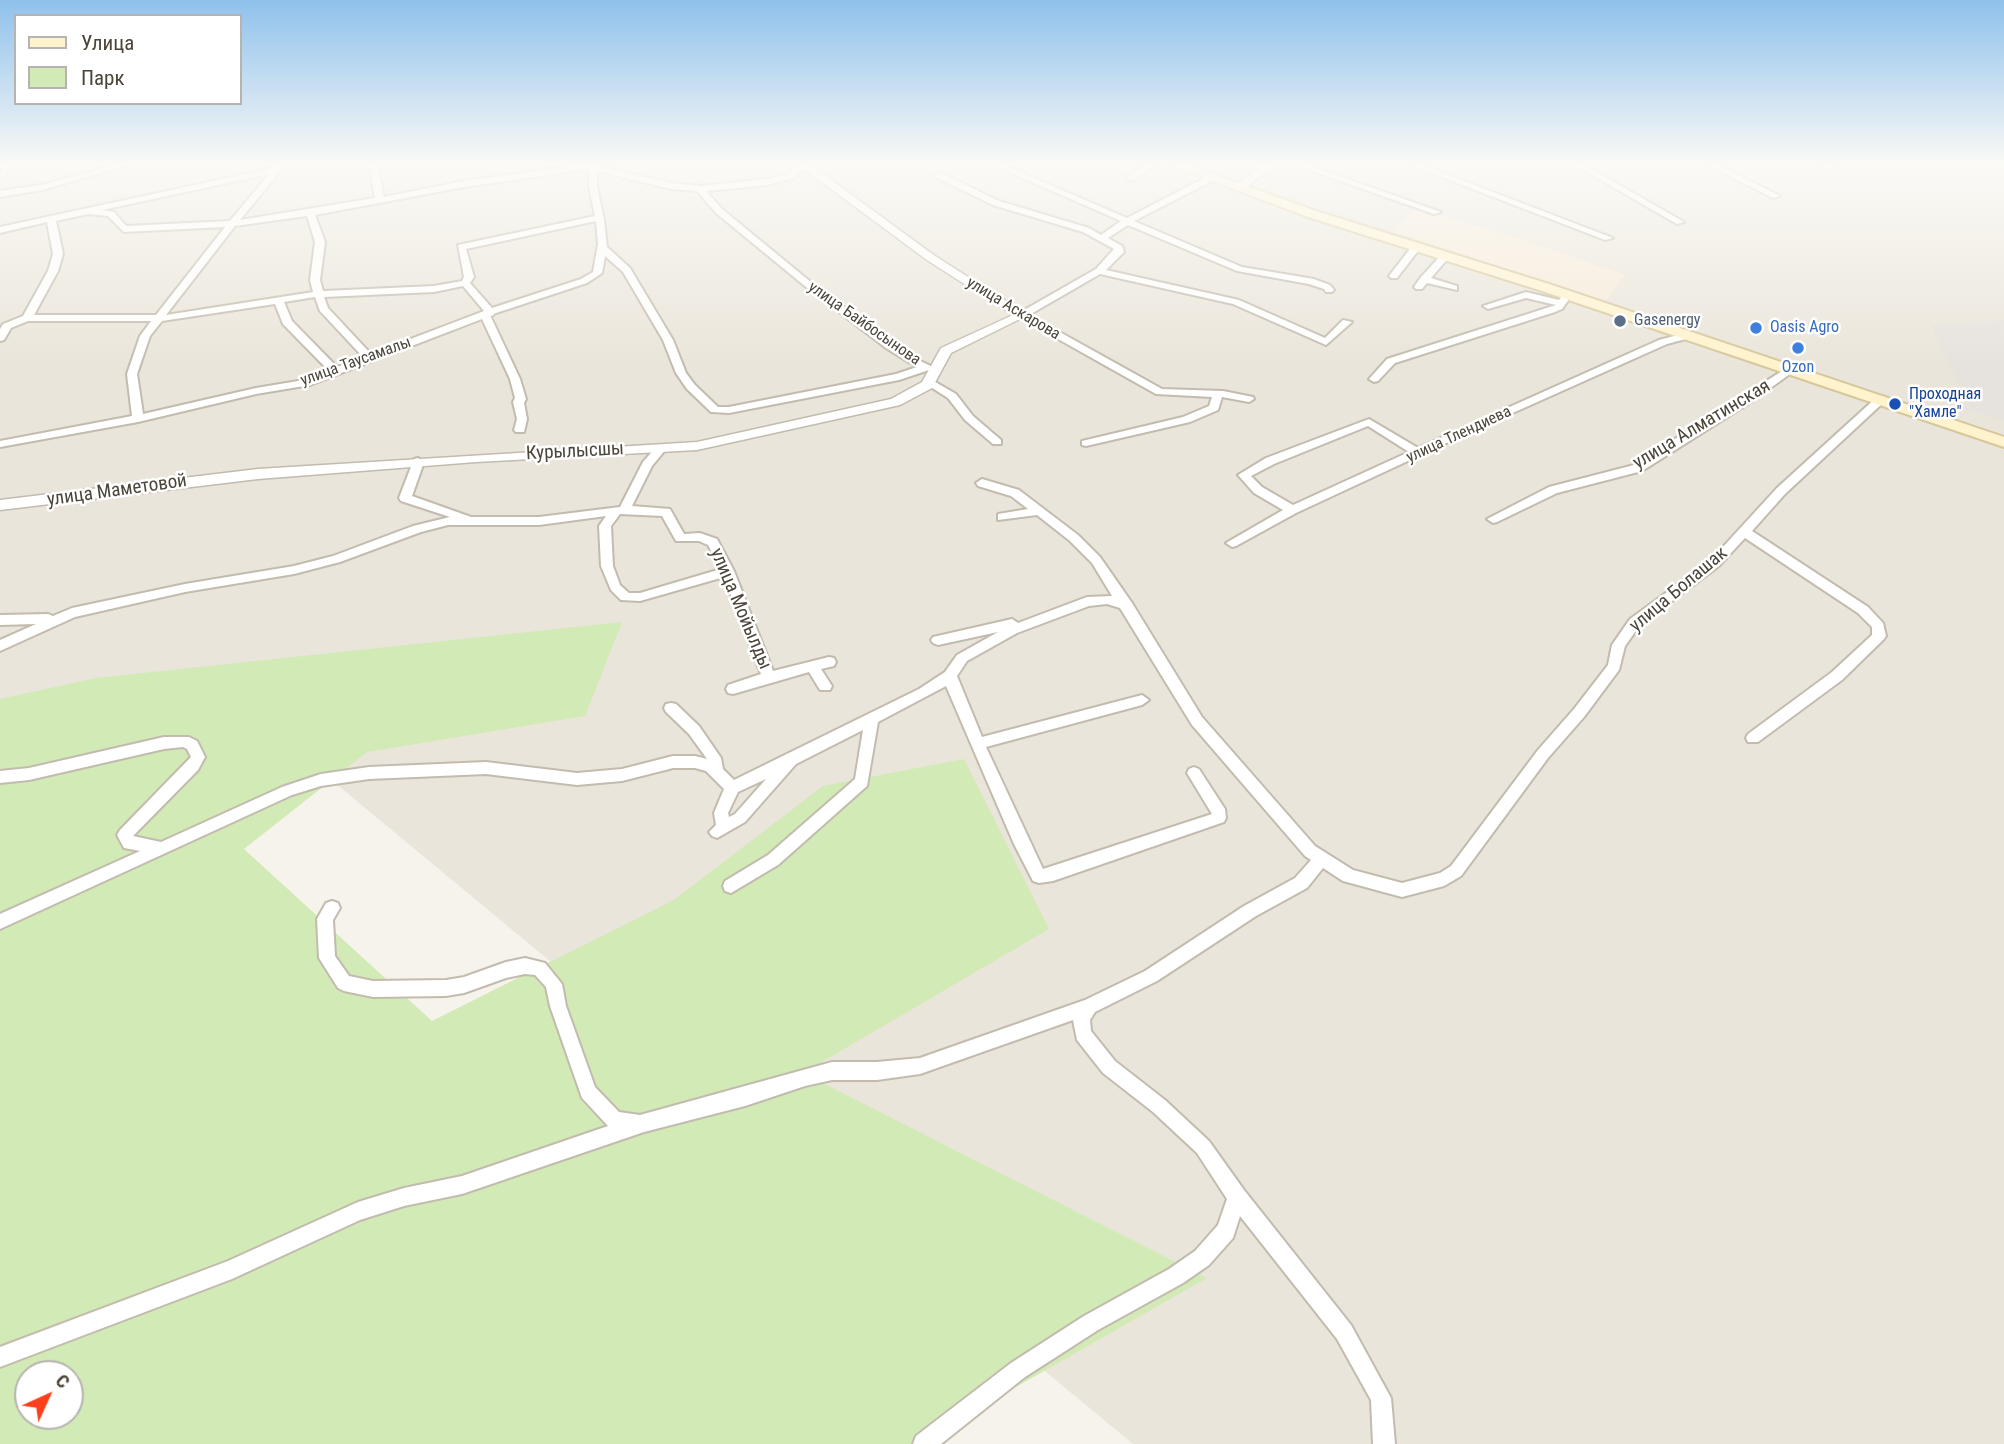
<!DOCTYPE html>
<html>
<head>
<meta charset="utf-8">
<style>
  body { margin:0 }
  #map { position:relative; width:2004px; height:1444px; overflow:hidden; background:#f6f3ec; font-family:"Roboto Condensed",sans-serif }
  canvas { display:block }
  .legend { position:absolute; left:14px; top:14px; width:228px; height:91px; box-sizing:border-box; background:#fff; border:2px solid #b7b4b0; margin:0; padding:9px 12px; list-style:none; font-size:21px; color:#4b4439 }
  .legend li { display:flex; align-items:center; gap:14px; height:35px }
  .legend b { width:35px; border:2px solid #b7b4b0 }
  .north { position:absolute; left:14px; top:1360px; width:70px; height:70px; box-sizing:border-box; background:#fff; border:2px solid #b7b4b0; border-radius:50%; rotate:45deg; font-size:19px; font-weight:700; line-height:28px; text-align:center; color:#4b4439 }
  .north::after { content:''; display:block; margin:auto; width:24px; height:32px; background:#fc3f1d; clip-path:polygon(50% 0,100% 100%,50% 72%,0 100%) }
</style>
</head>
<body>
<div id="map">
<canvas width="2004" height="1444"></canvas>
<ul class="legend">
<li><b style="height:9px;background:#fff3cd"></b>Улица</li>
<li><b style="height:19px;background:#d2eab5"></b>Парк</li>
</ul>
<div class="north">С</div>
</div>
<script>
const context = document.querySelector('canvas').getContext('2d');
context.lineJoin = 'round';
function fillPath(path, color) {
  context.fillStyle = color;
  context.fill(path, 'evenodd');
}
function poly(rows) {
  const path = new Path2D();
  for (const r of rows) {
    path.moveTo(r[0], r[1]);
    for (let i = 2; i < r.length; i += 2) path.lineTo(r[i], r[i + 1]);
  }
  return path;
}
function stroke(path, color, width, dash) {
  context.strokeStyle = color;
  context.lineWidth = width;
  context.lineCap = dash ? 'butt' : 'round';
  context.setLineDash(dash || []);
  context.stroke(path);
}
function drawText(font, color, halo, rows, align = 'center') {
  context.font = font + ' "Roboto Condensed",sans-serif';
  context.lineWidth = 5;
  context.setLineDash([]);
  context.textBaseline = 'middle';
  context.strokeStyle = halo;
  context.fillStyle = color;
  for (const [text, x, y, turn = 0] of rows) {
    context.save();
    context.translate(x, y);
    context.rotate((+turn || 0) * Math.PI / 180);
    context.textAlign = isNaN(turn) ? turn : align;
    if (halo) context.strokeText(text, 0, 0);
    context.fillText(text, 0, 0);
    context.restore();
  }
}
fillPath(poly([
  [0,163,2004,163,2004,1444,1133,1444,219,687,0,716]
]), '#eae5da');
fillPath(poly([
  [1416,209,1508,235,1625,275,1606,301,1392,231]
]), '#f7ead8');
fillPath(poly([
  [2004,320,2004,421,1972,410,1931,325]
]), '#e6e2dd');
fillPath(poly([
  [622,622,585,716,367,752,244,849,432,1021,675,899,823,786,964,759,1049,929,803,1073,1207,1278,916,1444,0,1444,0,699,96,678],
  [28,1374,70,1374,70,1416,28,1416]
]), '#d2eab5');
const minor = poly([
  [122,163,136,163,42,190,0,197,0,191,41,185,122,163],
  [278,163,287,163,240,220,375,198,369,163,377,163,384,197,464,181,587,164,671,183,700,186,768,179,787,174,800,163,806,163,806,167,793,178,768,185,706,191,722,209,812,283,894,344,916,359,935,368,899,380,729,413,711,412,687,389,676,373,663,340,623,272,605,256,602,273,587,283,490,315,520,379,526,399,524,403,527,419,524,432,516,432,514,430,517,419,513,402,515,398,510,379,482,319,310,385,256,394,138,422,0,447,0,441,132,416,127,374,140,336,151,321,28,321,11,328,4,340,0,341,0,329,3,324,23,316,48,271,53,254,47,222,0,233,0,227,274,168,278,163],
  [589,169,589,187,595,216,458,245,464,277,462,281,434,286,323,291,320,280,325,242,315,215,464,187,589,169],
  [597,171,671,189,697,191,716,213,806,287,886,348,917,367,896,374,729,407,718,407,695,385,686,373,673,340,630,268,607,247,604,220,597,187,597,171],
  [269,174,230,221,126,226,114,212,102,210,269,174],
  [88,214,108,216,124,232,225,227,156,315,34,315,58,271,63,254,56,221,88,214],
  [307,216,315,242,310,280,313,292,166,315,235,226,307,216],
  [596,221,598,244,593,272,581,279,492,308,470,283,474,277,466,249,596,221],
  [463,286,484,311,371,354,328,308,324,297,434,292,463,286],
  [315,297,320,311,363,357,337,367,292,321,284,302,315,297],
  [275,304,283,324,329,371,304,380,256,388,143,414,137,374,150,336,162,321,275,304],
  [988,163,999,163,1127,218,1208,176,1214,176,1214,180,1134,221,1242,267,1314,279,1330,285,1334,290,1332,292,1326,292,1324,289,1309,284,1237,271,1128,225,1108,238,1122,246,1124,252,1106,270,1239,300,1325,338,1343,320,1352,322,1326,345,1233,304,1100,274,1029,315,1162,389,1223,391,1253,397,1254,399,1249,402,1222,397,1218,410,1190,422,1086,446,1082,445,1082,441,1183,417,1209,406,1212,397,1156,394,1019,317,1019,313,1096,269,1114,249,1083,232,993,205,935,177,935,173,941,173,999,201,1089,228,1101,235,1121,221,988,163],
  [1149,163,1159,163,1133,180,1127,180,1127,176,1149,163],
  [1241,163,1254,163,1267,169,1263,172,1241,163],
  [1289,163,1302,163,1441,212,1434,214,1289,163],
  [1405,163,1417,163,1613,238,1605,240,1405,163],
  [1571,163,1581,163,1684,222,1677,224,1571,163],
  [1703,163,1714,163,1780,196,1773,198,1703,163],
  [1816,163,1827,163,1834,168,1827,170,1816,163],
  [1413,245,1421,247,1397,278,1391,278,1389,276,1413,245],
  [1442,254,1450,256,1431,278,1457,286,1457,290,1427,283,1422,289,1416,289,1414,287,1421,277,1442,254],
  [1526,292,1559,300,1564,293,1572,295,1562,309,1555,312,1395,363,1378,381,1374,382,1369,379,1387,359,1556,305,1526,298,1488,309,1483,306,1526,292],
  [1689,332,1693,333,1693,337,1667,344,1468,433,1296,513,1236,546,1232,547,1226,543,1283,510,1254,493,1238,475,1266,458,1369,419,1418,448,1659,340,1689,332],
  [1368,426,1409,452,1293,505,1262,487,1251,476,1274,464,1368,426],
  [1790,366,1794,367,1794,371,1754,400,1642,471,1557,493,1497,522,1493,523,1487,519,1549,487,1634,465,1790,366],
  [930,379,956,394,973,416,1001,440,1001,444,993,444,965,420,948,398,926,384,925,382,930,379],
  [1881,396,1885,397,1885,401,1785,494,1752,531,1868,607,1883,623,1886,636,1884,639,1842,680,1758,742,1748,742,1746,738,1748,734,1832,672,1872,635,1872,627,1858,613,1745,538,1719,566,1640,625,1625,646,1619,670,1584,717,1548,758,1461,876,1444,886,1402,897,1343,881,1323,868,1307,888,1256,916,1157,981,1095,1012,1090,1020,1091,1031,1115,1061,1165,1100,1209,1141,1244,1190,1351,1325,1391,1398,1395,1444,1373,1444,1371,1400,1337,1339,1240,1216,1233,1238,1209,1265,1183,1283,1098,1330,1025,1377,941,1444,913,1444,916,1436,1011,1363,1084,1316,1169,1269,1195,1251,1218,1225,1227,1199,1197,1153,1153,1112,1103,1073,1077,1040,1073,1020,920,1074,877,1080,832,1080,805,1086,745,1106,644,1132,462,1194,404,1206,360,1220,232,1279,0,1367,0,1347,228,1261,358,1202,404,1188,462,1176,608,1126,582,1098,550,1006,546,987,535,975,525,974,506,978,464,993,446,996,373,997,344,991,338,988,319,958,317,919,326,903,332,901,338,903,340,908,333,920,335,956,349,976,373,981,446,980,464,977,506,962,525,958,545,963,562,984,566,1006,595,1087,619,1112,640,1115,832,1062,877,1062,920,1058,1085,1000,1145,971,1244,906,1295,878,1311,860,1305,856,1192,725,1120,608,1107,604,1089,606,1017,633,967,661,957,676,982,737,1142,695,1149,700,1142,705,986,747,1043,869,1212,814,1187,773,1189,769,1194,767,1199,769,1225,809,1226,818,1224,822,1053,881,1039,883,1033,881,1014,844,946,686,878,722,867,786,778,865,731,893,725,891,723,886,725,881,768,855,855,779,863,730,796,764,745,822,717,838,712,836,709,832,716,825,714,813,724,789,706,771,695,768,673,768,622,781,577,785,486,774,369,779,321,786,292,795,0,929,0,914,140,851,124,848,117,835,120,830,191,757,187,749,183,747,164,749,29,780,0,783,0,771,29,768,164,737,189,737,197,741,205,757,198,770,133,836,161,842,282,787,321,774,369,767,486,762,577,773,622,769,673,756,695,756,707,759,689,734,666,712,664,708,666,704,671,703,676,704,699,726,721,758,723,769,734,780,919,689,945,672,957,655,998,632,938,645,933,643,931,640,933,637,1012,619,1018,623,1087,597,1112,596,1092,563,1070,541,1037,515,998,520,998,514,1028,509,1011,496,978,486,976,483,982,479,1019,490,1078,535,1100,557,1132,603,1202,717,1315,846,1353,870,1402,883,1440,873,1451,866,1538,750,1574,709,1608,665,1612,645,1630,619,1711,560,1777,488,1877,397,1881,396],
  [766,779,735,814,729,817,728,813,738,792,766,779],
  [660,446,666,449,652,466,632,506,670,509,684,534,700,533,717,539,734,571,773,671,829,657,834,658,836,662,834,666,821,669,832,686,830,690,820,690,809,672,733,694,728,693,726,689,728,685,761,674,724,577,640,601,621,600,611,590,601,566,599,526,606,516,539,525,448,525,421,532,340,562,294,574,185,592,75,617,0,651,0,640,36,624,0,625,0,615,48,614,53,616,72,608,185,584,294,566,333,556,413,526,450,517,401,501,399,498,414,459,418,458,424,462,412,496,471,517,539,517,620,507,643,462,656,447,660,446],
  [620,514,662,516,676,541,699,541,708,545,721,569,640,593,629,593,620,585,613,566,611,526,620,514]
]);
const tertiary = poly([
  [2,163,12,163,4,176,0,177,2,163],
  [796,163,808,163,935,256,1028,315,951,353,932,388,900,405,697,450,476,462,258,479,0,510,0,500,258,469,697,442,891,399,922,382,941,348,1013,315,927,260,796,163],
  [1265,163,1277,163,1243,190,1235,190,1235,186,1265,163],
  [587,164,597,166,598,168,593,171,583,169,583,165,587,164],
  [490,308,494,309,494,315,485,318,479,314,490,308]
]);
const secondary = poly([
  [1165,163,1182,163,1316,211,1549,284,2004,437,2004,447,1539,290,1308,217,1165,163]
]);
stroke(minor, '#c2bbae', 4);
stroke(tertiary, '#c2bbae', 3);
stroke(secondary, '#d6c79b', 4);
fillPath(minor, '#fff');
fillPath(tertiary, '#fff');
fillPath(secondary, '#fff3cd');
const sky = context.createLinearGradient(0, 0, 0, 365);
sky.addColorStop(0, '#8fc1ec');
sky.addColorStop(0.45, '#fbfaf6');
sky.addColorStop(1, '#fbfaf600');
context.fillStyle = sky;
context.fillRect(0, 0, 2004, 365);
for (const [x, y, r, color] of [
  [1620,321,7,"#5c6f8a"],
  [1756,328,7,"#3f7fe0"],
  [1798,348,7,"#3f7fe0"],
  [1895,404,7,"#1a4fb4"]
]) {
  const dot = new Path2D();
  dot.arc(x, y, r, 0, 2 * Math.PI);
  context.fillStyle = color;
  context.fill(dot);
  stroke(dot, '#fff', 2.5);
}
drawText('16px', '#4b4439', '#fff', [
  ["улица Аскарова",1013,309,31],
  ["улица Байбосынова",864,324,35],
  ["улица Таусамалы",356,362,-20],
  ["улица Тлендиева",1459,435,-25]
]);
drawText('16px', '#4e5e75', '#fff', [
  ["Gasenergy",1634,321]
], 'left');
drawText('16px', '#366cbe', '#fff', [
  ["Oasis Agro",1770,328],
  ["Ozon",1798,368,"center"]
], 'left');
drawText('16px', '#164399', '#fff', [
  ["Проходная",1909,395],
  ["\"Хамле\"",1909,413]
], 'left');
drawText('19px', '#4b4439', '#fff', [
  ["улица Алматинская",1702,425,-31],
  ["Курылысшы",575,452,-3],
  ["улица Маметовой",117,491,-8],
  ["улица Болашак",1679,590,-40],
  ["улица Мойылды",740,609,67]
]);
</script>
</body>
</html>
